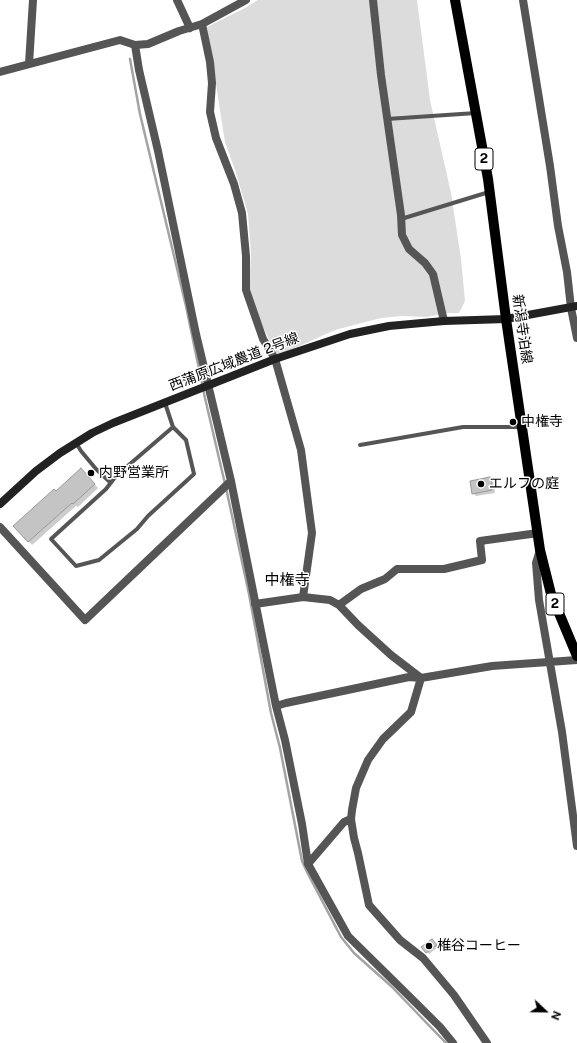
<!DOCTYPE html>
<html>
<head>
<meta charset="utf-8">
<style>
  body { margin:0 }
  #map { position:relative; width:577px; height:1043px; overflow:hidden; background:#fff; font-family:"Public Sans",sans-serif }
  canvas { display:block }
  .north { position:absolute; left:525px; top:991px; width:40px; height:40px; -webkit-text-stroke:3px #fff; paint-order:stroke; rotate:112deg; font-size:11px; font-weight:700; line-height:16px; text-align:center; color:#000 }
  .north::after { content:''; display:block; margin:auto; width:14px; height:18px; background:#000; clip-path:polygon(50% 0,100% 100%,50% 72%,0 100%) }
</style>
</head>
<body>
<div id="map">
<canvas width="577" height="1043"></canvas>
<div class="north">N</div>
</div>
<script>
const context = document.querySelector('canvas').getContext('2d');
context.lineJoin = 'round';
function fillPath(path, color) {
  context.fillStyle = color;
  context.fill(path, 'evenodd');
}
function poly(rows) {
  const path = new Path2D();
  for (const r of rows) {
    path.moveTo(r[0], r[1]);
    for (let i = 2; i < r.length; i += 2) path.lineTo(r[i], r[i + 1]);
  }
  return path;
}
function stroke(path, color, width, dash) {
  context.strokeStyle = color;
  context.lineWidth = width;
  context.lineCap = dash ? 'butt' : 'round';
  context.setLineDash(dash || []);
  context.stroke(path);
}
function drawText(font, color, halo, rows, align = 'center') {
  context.font = font + ' "Public Sans","Noto Sans JP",sans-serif';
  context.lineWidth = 3;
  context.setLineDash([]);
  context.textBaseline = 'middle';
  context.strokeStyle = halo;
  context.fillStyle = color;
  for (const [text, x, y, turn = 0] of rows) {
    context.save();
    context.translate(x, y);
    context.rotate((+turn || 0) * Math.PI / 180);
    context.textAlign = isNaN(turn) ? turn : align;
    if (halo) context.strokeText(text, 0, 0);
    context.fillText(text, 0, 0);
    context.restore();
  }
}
fillPath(poly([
  [258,0,417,0,430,100,451,193,461,259,465,301,459,313,447,313,427,317,402,316,381,318,335,330,277,356,249,297,251,253,248,214,236,173,225,142,207,27,245,8]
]), '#dcdcdc');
fillPath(poly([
  [85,473,98,488,78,507,76,506,32,545,15,526,56,492],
  [489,478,494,483,495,493,476,496,473,493],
  [432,940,438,947,429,954,422,948]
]), '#0003');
stroke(poly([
  [130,59,140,114,186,306,205,398,225,484],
  [226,488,249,594,271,713,280,748,302,861,307,872,341,937,354,953,391,986,446,1043]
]), '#a3a3a3', 2.5);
const building = poly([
  [81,468,95,484,73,504,72,503,28,542,13,526,54,489,56,491,81,468],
  [490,477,490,479,491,479,492,490,472,494,470,481,490,477],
  [432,939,437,945,426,953,421,947,432,939]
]);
fillPath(building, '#c4c4c4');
stroke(building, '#999', 1);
stroke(poly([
  [387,119,476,113],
  [401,219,489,192],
  [165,403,173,427,186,440,194,474,148,516,137,529,99,560,76,566,51,539,106,489,116,476,173,427],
  [76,443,81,451,96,469,111,483],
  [360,445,463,427,521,427]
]), '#555', 4);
stroke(poly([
  [177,0,190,28],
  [373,0,381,75,401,215,402,235,409,249,425,263,433,274,444,321],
  [523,0,550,166,558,226,567,272,571,308,577,338],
  [202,24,210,62,212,83,210,112,216,138,234,184,242,213,246,256,246,290,263,339,275,359,301,450,312,533,303,597],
  [135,45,139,70,158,151,196,334,231,481,276,706,285,740,302,824,308,864,348,936,418,1005,440,1027,453,1043],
  [29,64,33,0],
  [0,72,120,40,135,45,148,44,179,31,202,24,246,0],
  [0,527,85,620,231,481],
  [540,550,536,563,539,600,562,732,577,846],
  [255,604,303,597,330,600,339,605,358,625,391,655,421,678],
  [339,605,361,589,385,579,397,569,444,569,482,560,480,541,538,533],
  [421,678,411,712,383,739,368,760,356,788,352,810,351,819,354,838,358,853,369,905,400,940,423,958,454,995,487,1043],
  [276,706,286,703,409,677,421,678,492,666,577,660],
  [308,864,344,822,351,819]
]), '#555', 8);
stroke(poly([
  [0,504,36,471,60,453,92,433,113,423,275,359,350,334,389,326,444,321,506,319,577,306]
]), '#222', 8);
stroke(poly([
  [455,0,488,179,506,319,540,550,551,594,577,656]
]), '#000', 10);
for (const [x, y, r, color] of [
  [513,422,4,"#000"],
  [91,473,4,"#000"],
  [481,484,4,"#000"],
  [429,946,4,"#000"]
]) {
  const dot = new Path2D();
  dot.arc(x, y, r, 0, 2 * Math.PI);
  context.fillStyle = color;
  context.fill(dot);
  stroke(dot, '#fff', 1.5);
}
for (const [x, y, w] of [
  [484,159,18],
  [555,604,18]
]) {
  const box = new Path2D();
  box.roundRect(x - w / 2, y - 11, w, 22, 3);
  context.fillStyle = '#fff';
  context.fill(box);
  stroke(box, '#000', 1);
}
drawText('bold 13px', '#000', null, [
  ["2",484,159],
  ["2",555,604]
]);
drawText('14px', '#000', '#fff', [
  ["新潟寺泊線",522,329,82],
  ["西蒲原広域農道 2号線",234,362,-21]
]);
drawText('14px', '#000', '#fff', [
  ["中権寺",521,422],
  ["内野営業所",99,473],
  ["エルフの庭",489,484],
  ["椎谷コーヒー",437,946]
], 'left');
drawText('15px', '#000', '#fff', [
  ["中権寺",287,580]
]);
</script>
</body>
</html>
